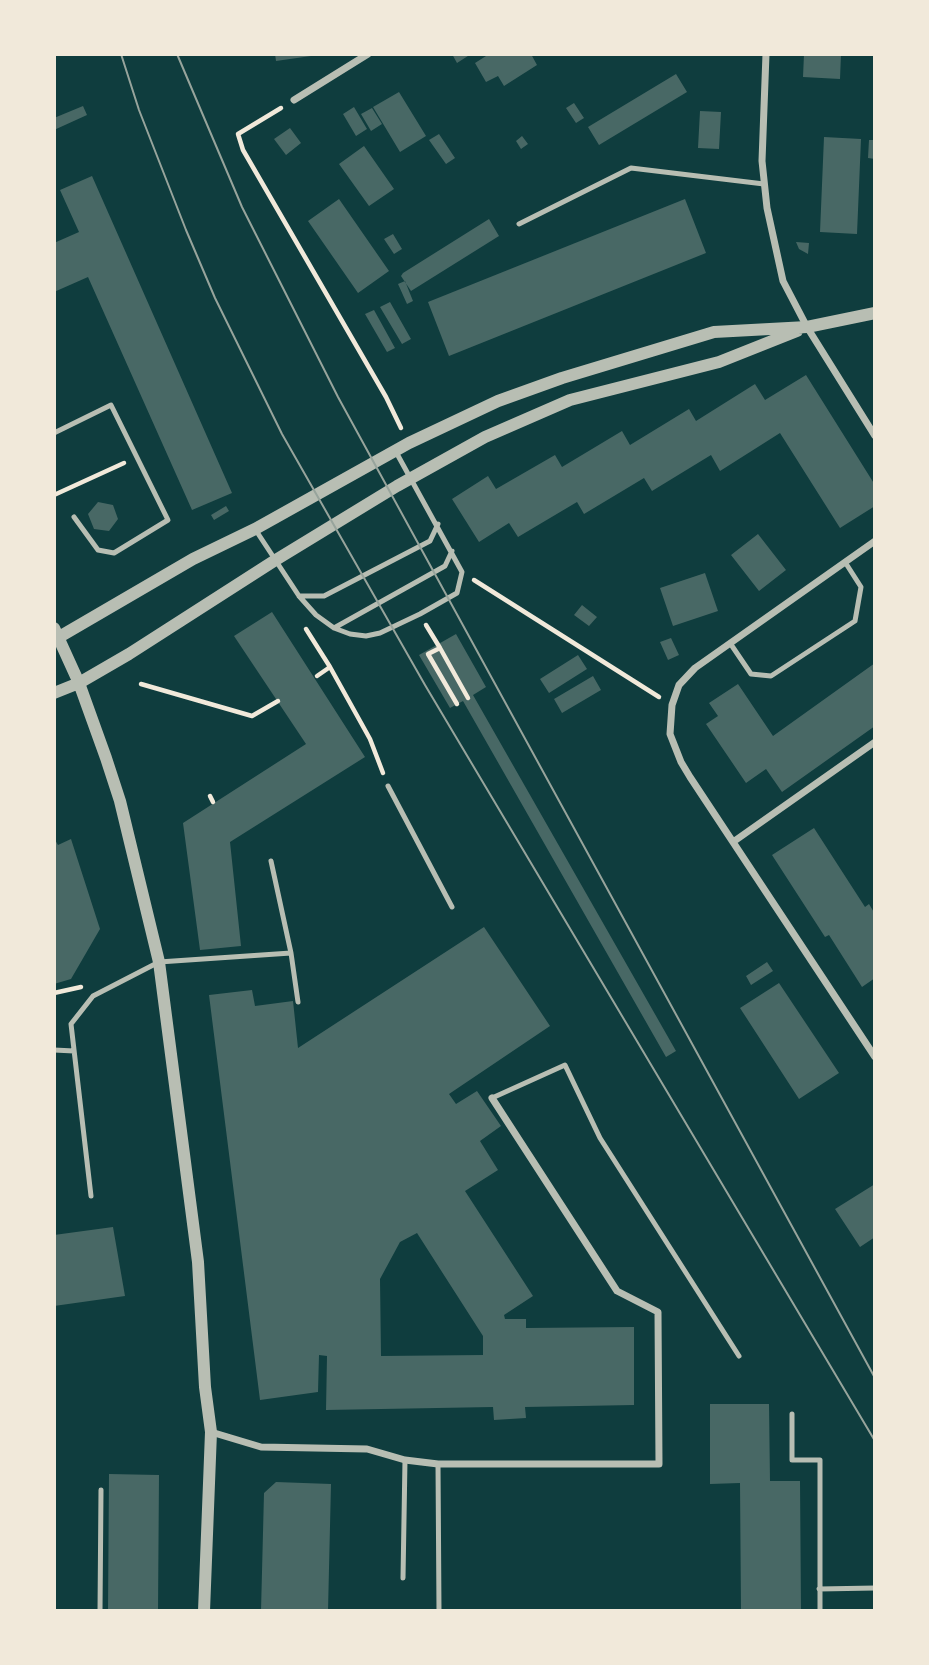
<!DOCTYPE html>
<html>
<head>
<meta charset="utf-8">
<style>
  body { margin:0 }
  #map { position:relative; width:929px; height:1665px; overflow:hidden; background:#0f3d3e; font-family:"Archivo Narrow",sans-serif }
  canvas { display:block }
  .frame { position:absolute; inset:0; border:56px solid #f1e9da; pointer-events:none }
</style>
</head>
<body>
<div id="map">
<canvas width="929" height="1665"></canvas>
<div class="frame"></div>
</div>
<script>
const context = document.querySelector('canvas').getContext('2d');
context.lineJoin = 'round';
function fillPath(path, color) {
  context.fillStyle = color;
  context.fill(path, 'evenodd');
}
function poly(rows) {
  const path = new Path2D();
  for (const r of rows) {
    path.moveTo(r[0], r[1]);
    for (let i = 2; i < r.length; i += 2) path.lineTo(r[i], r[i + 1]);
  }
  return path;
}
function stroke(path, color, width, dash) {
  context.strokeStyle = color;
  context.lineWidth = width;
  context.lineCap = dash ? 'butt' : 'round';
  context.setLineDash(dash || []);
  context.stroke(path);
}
fillPath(poly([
  [275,54,311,54,311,56,276,61],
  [452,54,471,54,457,63],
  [485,54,531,54,537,65,504,86,498,76,486,82,475,63,486,56],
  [804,54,841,54,840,79,803,77],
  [676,74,687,92,599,145,588,127],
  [399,92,426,136,400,152,373,107],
  [574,103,584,118,576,123,566,108],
  [83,106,87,115,54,130,54,118],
  [354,107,367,129,356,136,343,114],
  [372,108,382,124,371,131,361,114],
  [700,111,721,112,719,149,698,148],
  [290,128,301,143,286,155,274,139],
  [439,134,455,158,446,164,429,140],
  [522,136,528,144,521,149,516,141],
  [824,137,861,139,857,234,820,232],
  [869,140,875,140,875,159,868,158],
  [364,146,394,189,369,206,339,164],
  [92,176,232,493,192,510,88,277,54,292,54,243,79,232,60,190],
  [339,199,389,271,358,293,308,221],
  [685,199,706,253,449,356,428,302],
  [489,219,499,236,411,291,401,276,403,273],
  [393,234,402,249,394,254,384,239],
  [796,242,809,243,808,254,799,249],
  [405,281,413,301,407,304,398,284],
  [390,302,411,339,402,344,380,307],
  [374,310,395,348,387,352,365,314],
  [806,375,875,485,875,506,840,528,780,433,720,471,711,455,652,491,644,478,584,514,577,502,518,537,509,523,479,542,452,499,488,476,496,489,555,455,562,467,622,431,630,445,689,409,696,421,755,384,765,400],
  [98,502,113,505,118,519,109,531,94,529,88,514],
  [226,506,229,511,214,520,211,515],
  [758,534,786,570,759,591,731,555],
  [705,573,718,611,673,626,660,588],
  [582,605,597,617,589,626,574,615],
  [272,612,365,757,230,842,241,946,200,950,183,823,306,744,234,636],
  [456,634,486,687,473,695,676,1051,666,1057,463,701,450,708,419,655],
  [671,638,679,655,668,660,660,642],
  [578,655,587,669,549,693,540,679],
  [875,663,875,726,782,792,766,769,746,783,706,724,718,716,709,703,738,684,773,736],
  [593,676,601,690,562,713,554,699],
  [814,828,865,907,869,904,875,914,875,978,862,987,829,935,825,937,772,855],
  [54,838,58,845,71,839,100,929,71,979,54,984],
  [484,927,550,1026,449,1094,456,1104,477,1091,501,1126,480,1141,498,1170,465,1191,533,1296,504,1315,505,1319,526,1319,526,1328,634,1327,634,1405,525,1407,526,1418,494,1420,493,1407,326,1410,327,1356,319,1355,318,1392,260,1400,209,995,252,990,255,1006,293,1001,298,1048],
  [417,1233,483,1336,483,1355,381,1356,380,1279,400,1242],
  [767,962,773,971,751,985,746,976],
  [779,983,839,1073,799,1099,740,1008],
  [875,1184,875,1237,860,1247,835,1209],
  [113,1227,125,1296,54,1306,54,1235],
  [710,1404,769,1404,770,1481,800,1481,801,1611,741,1611,740,1483,710,1484],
  [109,1474,159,1475,158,1611,108,1611],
  [276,1482,331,1484,328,1611,261,1611,264,1493]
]), '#486865');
stroke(poly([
  [281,108,238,134,243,150,386,397,401,428],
  [54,495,124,463],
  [474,580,659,697],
  [426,625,440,648,428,654,457,704],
  [306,629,330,667,370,739,383,773],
  [440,648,468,698],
  [317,676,330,667],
  [141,684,252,716,278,701],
  [210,796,213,802],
  [54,993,81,987]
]), '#f1e9da', 4.5);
stroke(poly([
  [519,224,631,168,764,184],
  [54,433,111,405,168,520,114,553,98,550,74,517],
  [255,529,299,596,316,615,334,628,350,634,366,636,380,633,420,614,457,593,462,572,396,452],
  [299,596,324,596,430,541,438,524],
  [334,628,445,566,452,551],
  [730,643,751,674,771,676,855,621,861,587,845,562],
  [388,786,452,907],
  [271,861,291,953,298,1002],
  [54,1050,74,1051],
  [492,1098,565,1065,600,1138,739,1356],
  [91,1196,71,1024,93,996,159,962,291,953],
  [792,1414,792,1460,820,1460,820,1611],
  [438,1464,439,1611],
  [403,1578,405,1460],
  [819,1589,875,1588],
  [100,1611,101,1490]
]), '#b8beb3', 5);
stroke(poly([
  [766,54,762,161,767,208,783,281,807,327,875,436],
  [294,100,368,54],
  [875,541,695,668,679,685,672,705,670,734,681,762,690,777,875,1057],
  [733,842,875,742],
  [211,1432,261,1447,367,1449,405,1460,438,1464,659,1464,658,1312,617,1291,492,1098]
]), '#b8beb3', 7);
stroke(poly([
  [54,628,79,683,106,758,120,801,159,962,198,1262,205,1387,211,1432,204,1611],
  [54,640,193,559,255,529,409,443,498,401,562,378,714,332,807,327,875,313],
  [54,693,79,683,129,654,274,561,397,486,485,437,570,400,719,362,797,331]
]), '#b8beb3', 12);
stroke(poly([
  [121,54,139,110,186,230,215,298,282,434,425,685,875,1441],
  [177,54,242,207,338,397,875,1378]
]), '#97a49c', 2);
</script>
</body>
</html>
